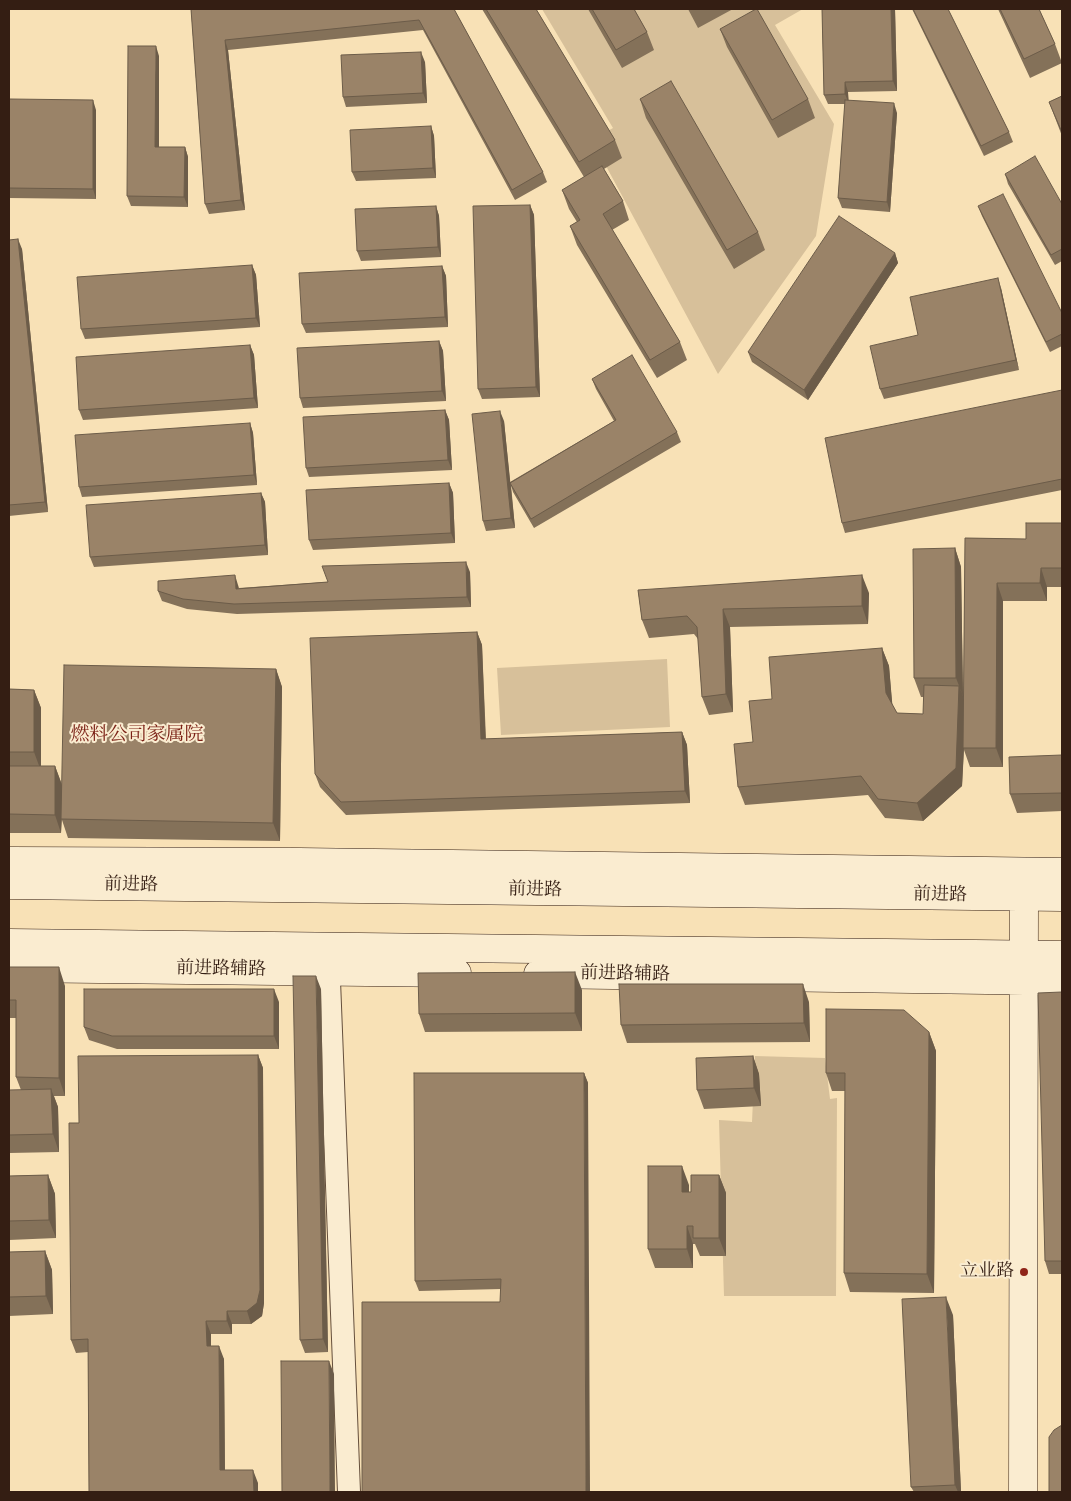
<!DOCTYPE html>
<html>
<head>
<meta charset="utf-8">
<style>
  body { margin:0 }
  #map { position:relative; width:1071px; height:1501px; overflow:hidden; background:#f8e1b6; font-family:"IM FELL English",serif }
  canvas { display:block }
  .frame { position:absolute; inset:0; border:10px solid #341e13; pointer-events:none }
</style>
</head>
<body>
<div id="map">
<canvas width="1071" height="1501"></canvas>
<div class="frame"></div>
</div>
<script>
const context = document.querySelector('canvas').getContext('2d');
context.lineJoin = 'round';
function fillPath(path, color) {
  context.fillStyle = color;
  context.fill(path, 'evenodd');
}
function poly(rows) {
  const path = new Path2D();
  for (const r of rows) {
    path.moveTo(r[0], r[1]);
    for (let i = 2; i < r.length; i += 2) path.lineTo(r[i], r[i + 1]);
  }
  return path;
}
function stroke(path, color, width, dash) {
  context.strokeStyle = color;
  context.lineWidth = width;
  context.lineCap = dash ? 'butt' : 'round';
  context.setLineDash(dash || []);
  context.stroke(path);
}
function drawText(font, color, halo, rows, align = 'center') {
  context.font = font + ' "IM FELL English","Noto Serif SC",serif';
  context.lineWidth = 4;
  context.setLineDash([]);
  context.textBaseline = 'middle';
  context.strokeStyle = halo;
  context.fillStyle = color;
  for (const [text, x, y, turn = 0] of rows) {
    context.save();
    context.translate(x, y);
    context.rotate((+turn || 0) * Math.PI / 180);
    context.textAlign = isNaN(turn) ? turn : align;
    if (halo) context.strokeText(text, 0, 0);
    context.fillText(text, 0, 0);
    context.restore();
  }
}
fillPath(poly([
  [542,9,803,9,775,25,834,124,816,236,718,374,592,140,613,128],
  [667,659,670,727,501,735,497,668],
  [755,1056,825,1058,830,1099,837,1098,836,1296,724,1296,719,1120,752,1122]
]), '#d7c09a');
const street = poly([
  [328,955,349,1492]
]);
const secondary = poly([
  [9,861,299,862,1062,872],
  [9,885,1062,897],
  [9,943,1062,955],
  [9,968,457,973],
  [538,974,1062,981],
  [1023,1492,1024,897]
]);
stroke(street, '#654f3c', 24);
stroke(secondary, '#341e13', 29);
stroke(street, '#faecd0', 22);
stroke(secondary, '#faecd0', 28);
fillPath(poly([
  [191,9,454,9,543,172,547,182,515,200,423,30,228,50,245,210,209,214,205,204],
  [482,9,536,9,615,140,622,158,604,169,623,201,629,220,612,230,680,342,687,360,657,378,577,245,570,226,577,222,569,209,562,190,584,177],
  [588,9,634,9,647,32,654,50,622,68],
  [688,9,733,9,698,28],
  [822,9,895,9,897,91,848,92,848,100,897,113,890,212,842,208,838,198,845,104,828,104,824,95],
  [912,9,948,9,1009,132,1013,142,984,156],
  [998,9,1039,9,1055,44,1062,63,1030,78],
  [720,29,808,99,815,118,778,138,727,47],
  [159,56,159,147,185,147,188,157,188,207,131,206,127,196],
  [425,62,427,103,346,107,343,97],
  [1062,96,1062,136,1049,102],
  [9,99,96,110,96,199,9,198],
  [640,99,758,232,765,250,734,269,646,118],
  [431,126,434,136,436,178,356,181,352,172],
  [1005,174,1062,204,1062,261,1055,265,1008,184],
  [530,205,534,215,540,397,482,399,478,389],
  [436,206,439,216,441,257,361,261,357,251],
  [978,206,1062,313,1062,346,1050,352,982,216],
  [9,240,22,249,48,512,9,516],
  [895,253,898,263,808,400,752,362,748,352],
  [252,265,256,275,260,327,85,339,81,329],
  [442,266,446,276,448,327,306,333,302,324],
  [1001,288,1019,370,884,399,880,389,918,335],
  [439,341,443,351,446,401,303,408,300,398],
  [250,345,254,355,258,408,83,420,79,410],
  [592,379,677,432,681,442,534,528,513,492,511,485,515,528,486,531,483,521,504,421,510,482,614,421,596,389],
  [1062,390,1062,490,845,533,842,523],
  [445,410,449,420,452,470,309,477,306,468],
  [250,423,253,433,257,485,82,497,79,487],
  [449,483,453,493,455,543,313,550,309,540],
  [261,493,265,502,268,555,94,567,90,557],
  [1062,523,1062,587,1047,587,1047,601,1003,601,1003,767,970,767,964,750,962,786,923,821,885,818,868,795,745,805,738,787,753,742,772,699,882,648,889,666,892,704,897,713,923,714,924,697,921,697,914,678,955,548,961,567,963,696,964,699,965,538,1026,539],
  [470,572,471,607,237,614,187,609,162,601,158,591,238,585,239,588],
  [638,590,869,593,868,624,730,627,733,712,709,715,702,697,698,639,694,634,649,638,642,620],
  [477,632,482,645,486,739,682,732,687,745,690,803,346,815,320,787,315,774],
  [276,669,282,687,280,841,68,838,62,820,61,833,9,833,9,689,34,690,41,708,41,766,55,766,62,785],
  [1062,755,1062,811,1017,813,1010,794],
  [9,967,65,986,65,1096,54,1096,58,1107,59,1152,9,1153,9,1090,21,1090,16,1077,16,1018,9,1018],
  [321,989,328,1352,305,1353,300,1340],
  [582,990,582,1031,425,1032,419,1014],
  [1062,992,1062,1274,1049,1274,1045,1261],
  [279,1002,279,1049,117,1049,89,1040,84,1027],
  [809,1002,810,1042,627,1043,621,1025],
  [929,1032,936,1051,934,1293,850,1292,844,1273,845,1091,832,1091,826,1073],
  [258,1055,263,1068,264,1303,262,1316,251,1324,232,1324,232,1334,211,1334,211,1346,224,1359,225,1470,258,1483,258,1492,89,1492,88,1352,76,1353,71,1340,79,1123],
  [753,1056,759,1074,761,1106,704,1109,697,1090],
  [584,1073,588,1083,500,1302,501,1289,419,1291,415,1281],
  [48,1175,55,1194,56,1238,9,1240,9,1176],
  [719,1175,726,1193,726,1256,700,1256,695,1244,693,1244,693,1268,655,1268,648,1249,689,1185,689,1192,691,1192],
  [45,1251,52,1270,53,1314,9,1316,9,1252],
  [953,1315,961,1492,914,1492,911,1487]
]), '#847159');
fillPath(poly([
  [891,9,895,9,897,91,893,81],
  [225,40,228,50,245,210,241,200],
  [156,46,159,56,159,157,155,147],
  [421,52,425,62,427,103,423,93],
  [845,82,848,92,849,104,845,94],
  [93,100,96,110,96,199,93,189],
  [894,103,897,113,890,212,887,202],
  [431,126,434,136,436,178,433,168],
  [185,147,188,157,188,207,184,197],
  [530,205,534,215,540,397,536,387],
  [436,206,439,216,441,257,438,247],
  [18,239,22,249,48,512,45,502],
  [895,253,898,263,808,400,804,390],
  [252,265,256,275,260,327,256,318],
  [442,266,446,276,448,327,445,317],
  [998,278,1001,288,1019,370,1016,360],
  [439,341,443,351,446,401,442,391],
  [250,345,254,355,258,408,254,398],
  [445,410,449,420,452,470,448,460],
  [500,411,504,421,515,528,511,518],
  [250,423,253,433,257,485,254,475],
  [449,483,453,493,455,543,451,533],
  [261,493,265,502,268,555,265,545],
  [955,548,961,567,963,696,956,678],
  [466,562,470,572,471,607,467,597],
  [1041,568,1047,587,1047,601,1040,583],
  [235,575,238,585,239,599,236,589],
  [862,575,869,593,868,624,862,606],
  [997,583,1003,601,1003,767,996,748],
  [723,609,730,627,733,712,726,694],
  [477,632,482,645,486,752,481,739],
  [882,648,889,666,893,712,886,693],
  [276,669,282,687,280,841,273,823],
  [959,686,966,704,962,786,923,821,917,803],
  [34,690,41,708,41,771,34,752],
  [682,732,687,745,690,803,685,791],
  [55,766,62,785,61,833,55,815],
  [59,967,65,986,65,1096,59,1078],
  [575,972,582,990,582,1031,575,1013],
  [316,976,321,989,328,1352,323,1339],
  [803,984,809,1002,810,1042,804,1023],
  [274,989,279,1002,279,1049,274,1036],
  [929,1032,936,1051,934,1293,927,1274],
  [258,1055,263,1068,264,1303,262,1316,251,1324,247,1311],
  [753,1056,759,1074,761,1106,754,1088],
  [584,1073,588,1083,590,1492,586,1492],
  [51,1089,58,1107,59,1152,53,1134],
  [682,1166,689,1185,689,1210,682,1192],
  [48,1175,55,1194,56,1238,49,1220],
  [719,1175,726,1193,726,1256,719,1238],
  [687,1226,693,1244,693,1268,687,1249],
  [45,1251,52,1270,53,1314,46,1296],
  [946,1297,953,1315,961,1492,958,1492,955,1485],
  [227,1311,232,1324,232,1334,227,1321],
  [206,1321,211,1334,211,1359,207,1346],
  [219,1346,224,1359,225,1483,220,1470],
  [329,1361,334,1374,335,1492,330,1492],
  [253,1470,258,1483,258,1492,254,1492]
]), '#6c5c49');
const building = poly([
  [191,9,454,9,543,172,512,190,419,20,225,40,241,200,205,204,191,9],
  [486,9,536,9,615,140,579,162,486,9],
  [592,9,634,9,647,32,616,50,592,9],
  [756,9,757,9,808,99,772,120,720,29,756,9],
  [822,9,891,9,893,81,845,82,845,94,824,95,822,9],
  [913,9,948,9,1009,132,981,146,913,9],
  [1000,9,1039,9,1055,44,1024,59,1000,9],
  [128,46,156,46,155,147,185,147,184,197,127,196,128,46],
  [421,52,423,93,343,97,341,55,421,52],
  [671,81,758,232,727,250,640,99,671,81],
  [1062,96,1062,129,1061,130,1049,102,1062,96],
  [9,99,93,100,93,189,9,188,9,99],
  [845,100,894,103,887,202,838,198,845,100],
  [431,126,433,168,352,172,350,130,431,126],
  [1035,156,1062,204,1062,249,1051,255,1005,174,1035,156],
  [602,166,623,201,603,214,680,342,650,360,570,226,580,220,562,190,602,166],
  [1003,194,1062,313,1062,334,1046,342,978,206,1003,194],
  [530,205,536,387,478,389,473,206,530,205],
  [436,206,438,247,357,251,355,209,436,206],
  [839,216,895,253,804,390,748,352,839,216],
  [18,239,45,502,9,505,9,240,18,239],
  [252,265,256,318,81,329,77,277,252,265],
  [442,266,445,317,302,324,299,273,442,266],
  [998,278,1016,360,880,389,870,346,918,335,910,297,998,278],
  [439,341,442,391,300,398,297,348,439,341],
  [250,345,254,398,79,410,76,357,250,345],
  [632,355,677,432,531,519,510,483,616,420,592,379,632,355],
  [1062,390,1062,479,842,523,825,438,1062,390],
  [445,410,448,460,306,468,303,417,445,410],
  [500,411,511,518,483,521,472,414,500,411],
  [250,423,254,475,79,487,75,435,250,423],
  [449,483,451,533,309,540,306,490,449,483],
  [261,493,265,545,90,557,86,505,261,493],
  [1026,523,1062,523,1062,568,1041,568,1040,583,997,583,996,748,963,748,965,538,1026,539,1026,523],
  [955,548,956,678,914,678,913,549,955,548],
  [466,562,467,597,234,604,183,599,158,591,158,581,235,575,236,589,328,582,322,566,466,562],
  [862,575,862,606,723,609,726,694,702,697,697,627,687,616,642,620,638,590,862,575],
  [477,632,481,739,682,732,685,791,341,802,315,774,310,638,477,632],
  [882,648,886,693,897,713,923,714,924,685,959,686,956,768,917,803,878,799,861,776,738,787,734,744,753,742,749,701,772,699,769,657,882,648],
  [64,665,276,669,273,823,61,819,64,665],
  [9,689,34,690,34,752,9,752,9,689],
  [1062,755,1062,793,1010,794,1009,757,1062,755],
  [9,766,55,766,55,815,9,814,9,766],
  [9,967,59,967,59,1078,16,1077,16,1000,9,1000,9,967],
  [575,972,575,1013,419,1014,418,973,575,972],
  [293,976,316,976,323,1339,300,1340,293,976],
  [619,984,803,984,804,1023,621,1025,619,984],
  [84,989,274,989,274,1036,112,1036,84,1027,84,989],
  [1062,992,1062,1261,1045,1261,1038,993,1062,992],
  [826,1009,904,1010,929,1032,927,1274,844,1273,845,1073,826,1073,826,1009],
  [258,1055,260,1290,257,1303,247,1311,227,1311,227,1321,206,1321,207,1346,219,1346,220,1470,253,1470,254,1492,89,1492,88,1339,71,1340,69,1123,79,1123,78,1056,258,1055],
  [753,1056,754,1088,697,1090,696,1058,753,1056],
  [414,1073,584,1073,586,1492,362,1492,362,1302,500,1302,501,1279,415,1281,414,1073],
  [51,1089,53,1134,9,1135,9,1090,51,1089],
  [648,1166,682,1166,682,1192,691,1192,691,1175,719,1175,719,1238,693,1238,693,1226,687,1226,687,1249,648,1249,648,1166],
  [48,1175,49,1220,9,1221,9,1176,48,1175],
  [45,1251,46,1296,9,1297,9,1252,45,1251],
  [946,1297,955,1485,911,1487,902,1299,946,1297],
  [281,1361,329,1361,330,1492,282,1492,281,1361],
  [1062,1425,1062,1492,1049,1492,1049,1437,1054,1430,1062,1425]
]);
fillPath(building, '#9a8368');
stroke(building, '#6c5c49', 1);
for (const [x, y, r, color] of [
  [1024,1272,5,"#8f2418"]
]) {
  const dot = new Path2D();
  dot.arc(x, y, r, 0, 2 * Math.PI);
  context.fillStyle = color;
  context.fill(dot);
  stroke(dot, '#faecd0', 2);
}
drawText('18px', '#341e13', '#faecd0', [
  ["前进路",131,886,1],
  ["前进路",535,891,1],
  ["前进路",940,896,1],
  ["前进路辅路",221,970,1],
  ["前进路辅路",625,975,1]
]);
drawText('18px', '#341e13', '#faecd0', [
  ["立业路",1014,1272]
], 'right');
drawText('19px', '#7a1f14', '#faecd0', [
  ["燃料公司家属院",137,736]
]);
</script>
</body>
</html>
